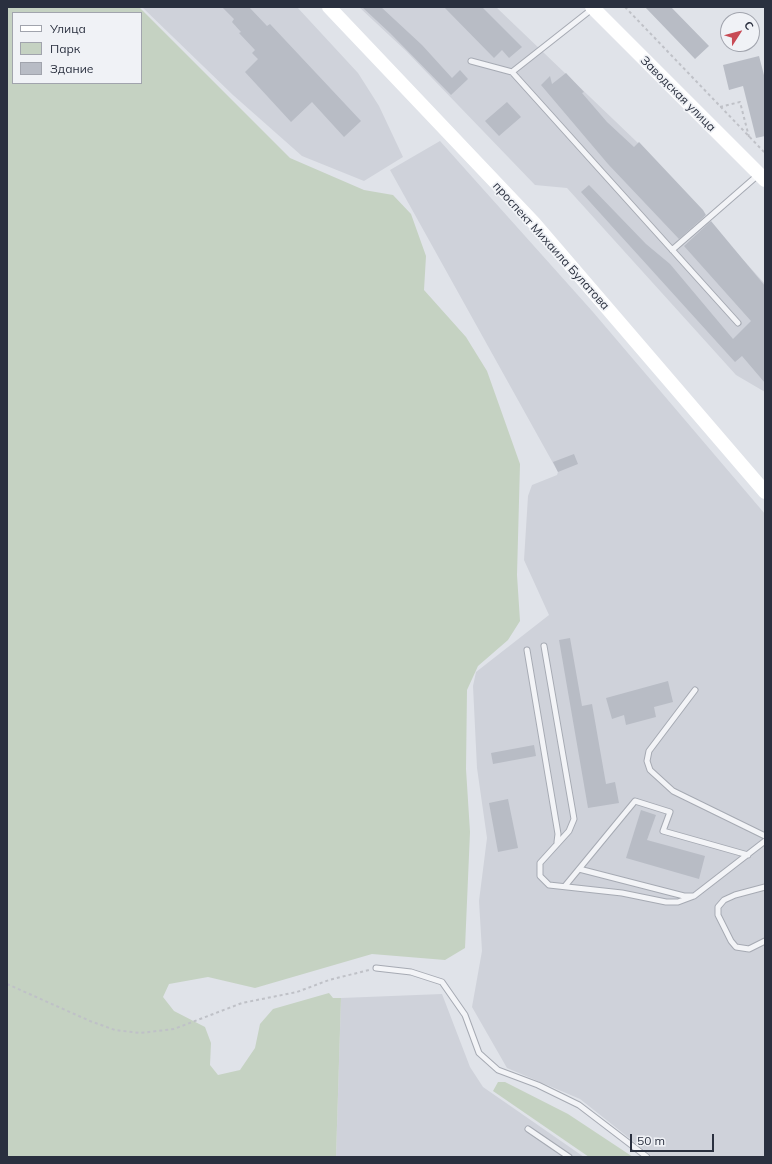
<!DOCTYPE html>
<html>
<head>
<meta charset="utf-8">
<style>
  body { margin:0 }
  #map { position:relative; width:772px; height:1164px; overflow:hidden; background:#e0e3e9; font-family:Mulish,sans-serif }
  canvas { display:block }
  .frame { position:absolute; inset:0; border:8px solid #2a303f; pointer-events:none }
  .legend { position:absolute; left:12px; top:12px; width:130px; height:72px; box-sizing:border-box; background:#f0f2f6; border:1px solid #a1a4ad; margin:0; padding:5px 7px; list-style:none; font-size:12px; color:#2a303f }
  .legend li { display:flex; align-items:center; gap:8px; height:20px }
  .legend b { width:20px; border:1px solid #a1a4ad }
  .north { position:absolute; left:720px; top:12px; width:40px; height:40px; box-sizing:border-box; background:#f0f2f6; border:1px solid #a1a4ad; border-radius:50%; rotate:54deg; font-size:11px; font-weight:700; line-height:16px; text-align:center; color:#2a303f }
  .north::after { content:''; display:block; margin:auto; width:14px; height:18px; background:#c84b55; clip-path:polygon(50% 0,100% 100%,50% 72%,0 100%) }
  .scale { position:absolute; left:630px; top:1134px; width:84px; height:18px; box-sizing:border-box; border:2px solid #2a303f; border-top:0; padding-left:5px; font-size:12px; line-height:14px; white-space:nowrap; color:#2a303f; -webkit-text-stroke:3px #f0f2f6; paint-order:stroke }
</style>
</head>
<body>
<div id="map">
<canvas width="772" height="1164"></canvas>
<div class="frame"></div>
<ul class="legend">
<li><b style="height:5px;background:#fff"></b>Улица</li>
<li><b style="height:11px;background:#c5d2c2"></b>Парк</li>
<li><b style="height:11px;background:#b8bcc5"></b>Здание</li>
</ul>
<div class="north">С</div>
<div class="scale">50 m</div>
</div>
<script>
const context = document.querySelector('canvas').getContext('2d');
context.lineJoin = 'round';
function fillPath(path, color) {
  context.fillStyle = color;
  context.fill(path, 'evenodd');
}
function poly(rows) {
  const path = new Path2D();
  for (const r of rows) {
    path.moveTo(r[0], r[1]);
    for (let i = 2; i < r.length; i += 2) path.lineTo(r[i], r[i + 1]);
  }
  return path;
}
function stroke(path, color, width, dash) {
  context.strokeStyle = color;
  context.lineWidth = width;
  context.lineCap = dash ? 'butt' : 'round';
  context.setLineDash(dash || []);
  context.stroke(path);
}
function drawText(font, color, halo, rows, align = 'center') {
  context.font = font + ' Mulish,sans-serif';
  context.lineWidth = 3.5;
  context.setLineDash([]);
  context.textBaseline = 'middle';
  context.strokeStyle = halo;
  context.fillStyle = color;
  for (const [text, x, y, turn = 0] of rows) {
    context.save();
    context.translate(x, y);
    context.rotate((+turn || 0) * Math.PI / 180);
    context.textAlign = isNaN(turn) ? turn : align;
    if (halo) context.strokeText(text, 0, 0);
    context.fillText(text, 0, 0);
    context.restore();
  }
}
fillPath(poly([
  [142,7,297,7,358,73,379,106,403,157,364,181,302,156,233,95],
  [359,7,496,7,638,143,765,284,765,392,736,375,567,188,535,185,406,51],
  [440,141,593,312,765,514,765,1157,653,1157,580,1099,507,1068,472,1007,482,951,479,901,487,838,477,768,473,686,476,672,549,615,524,560,528,496,532,485,557,475,558,472,390,170],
  [442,994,470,1067,483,1087,584,1157,336,1157,341,998]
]), '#cfd2da');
fillPath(poly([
  [7,7,139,7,290,158,364,190,393,195,411,214,426,256,424,290,466,337,487,371,520,464,517,575,520,621,508,640,478,666,467,690,466,769,470,832,465,948,445,960,372,954,255,988,208,977,169,984,163,997,174,1011,205,1027,211,1043,210,1065,218,1075,240,1070,255,1048,260,1024,273,1009,329,993,333,998,341,998,336,1157,7,1157],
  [13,13,141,13,141,83,13,83],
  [498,1082,505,1082,568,1114,633,1157,589,1157,493,1091]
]), '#c5d2c2');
fillPath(poly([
  [222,7,249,7,267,26,270,24,361,121,344,137,312,102,291,122,245,72,258,59,252,53,255,50,239,33,241,32,232,22,234,19],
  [362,7,381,7,422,45,452,78,460,70,468,79,451,95,390,33],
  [444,7,482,7,522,47,509,58,502,50,494,58],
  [645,7,671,7,709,46,695,59],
  [759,56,765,79,765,136,756,138,743,86,729,90,723,65],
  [566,73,584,92,582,93,607,122,634,147,639,142,703,210,706,215,679,239,608,164,541,85,550,76,552,84],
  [507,102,521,117,499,136,485,121],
  [589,185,646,244,670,264,733,339,751,321,684,246,711,221,765,286,765,383,742,356,735,362,581,192],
  [574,454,578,464,558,472,553,462],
  [570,638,582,706,592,704,606,784,615,782,619,803,588,808,559,640],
  [668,681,673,702,654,707,656,717,626,725,624,715,612,719,606,698],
  [534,745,536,756,493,764,491,753],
  [508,799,518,848,498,852,489,803],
  [641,810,656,815,647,840,705,856,699,879,626,858]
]), '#b8bcc5');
const lane = poly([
  [471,61,512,72,738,323],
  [512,72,592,9],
  [672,250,758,175],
  [544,646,574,819,569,831,540,863,540,876,549,885,622,893,666,902,678,902,694,896],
  [527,650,558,834,557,842],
  [695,690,649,751,647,761,650,770,673,791,765,836],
  [579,869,684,896,694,896,765,841],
  [565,886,635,801,670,812,663,831,748,855],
  [765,887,735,895,724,900,718,907,718,915,731,941,736,947,749,949,765,941],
  [376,968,411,972,442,982,465,1015,479,1053,498,1070,538,1085,579,1105,647,1157],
  [528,1129,569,1157]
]);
stroke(lane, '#a6aab3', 7);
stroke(poly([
  [625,7,765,153],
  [720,107,740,102,749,137],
  [7,984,90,1021,115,1030,140,1033,174,1029,242,1003,297,992,329,980,369,970]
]), '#bfc1c7', 2, [3, 3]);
stroke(lane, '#f3f4f7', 5);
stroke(poly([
  [329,7,534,223,765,492],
  [592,7,765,180]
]), '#fff', 14);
drawText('12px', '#2a303f', '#f0f2f6', [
  ["Заводская улица",678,94,45],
  ["проспект Михаила Булатова",551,246,48]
]);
</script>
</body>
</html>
